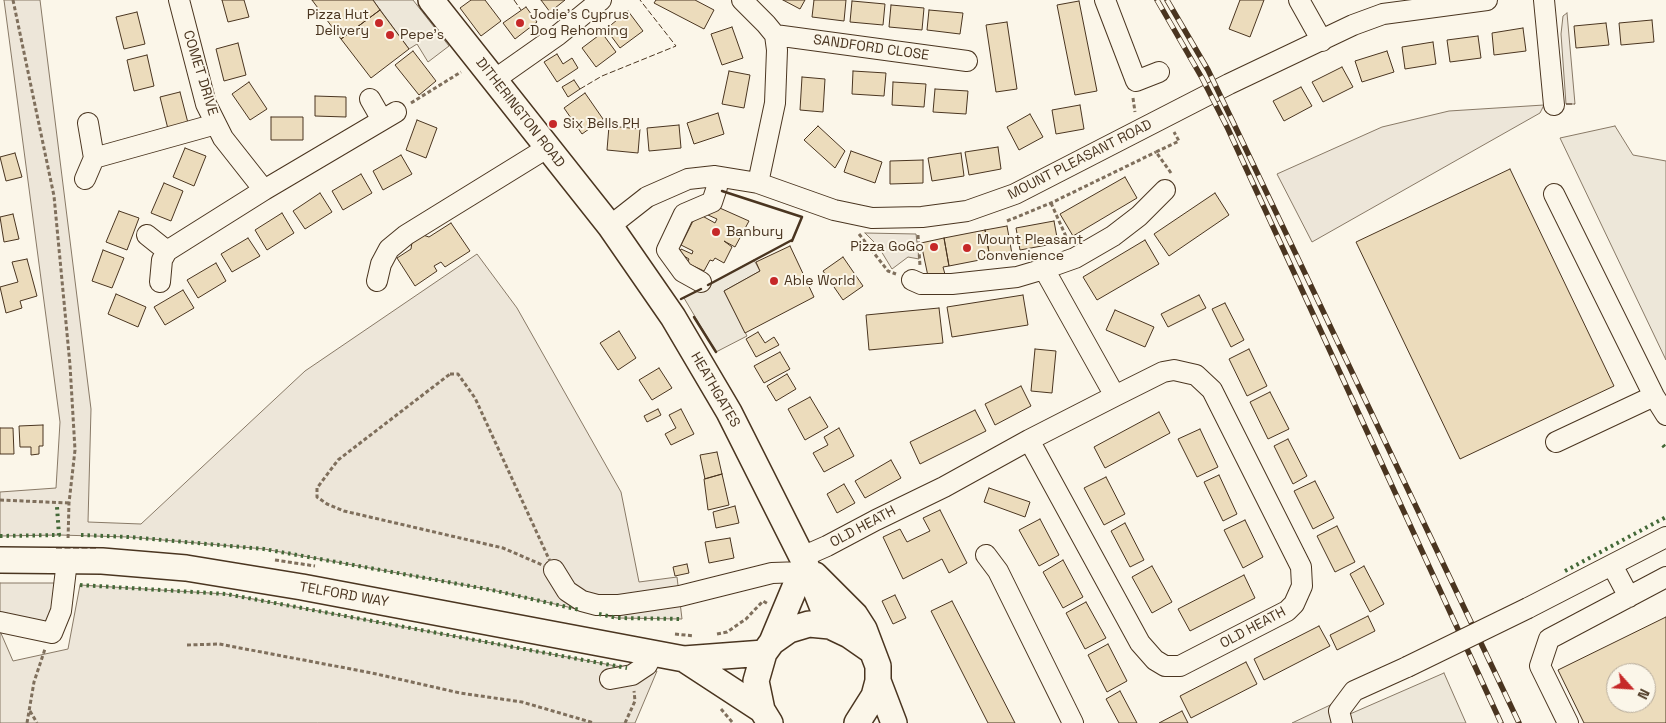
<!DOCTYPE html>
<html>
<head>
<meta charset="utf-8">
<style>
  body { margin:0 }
  #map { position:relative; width:1666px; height:723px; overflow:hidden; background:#fbf6e9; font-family:"Space Grotesk",sans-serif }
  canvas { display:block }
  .north { position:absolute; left:1606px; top:663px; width:50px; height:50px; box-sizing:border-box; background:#fbf6e9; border:1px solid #b4a999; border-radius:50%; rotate:116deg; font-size:14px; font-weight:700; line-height:20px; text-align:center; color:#4a3520 }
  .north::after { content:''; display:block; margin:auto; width:18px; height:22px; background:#c62828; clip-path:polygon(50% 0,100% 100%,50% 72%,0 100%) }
</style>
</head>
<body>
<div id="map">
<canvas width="1666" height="723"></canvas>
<div class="north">N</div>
</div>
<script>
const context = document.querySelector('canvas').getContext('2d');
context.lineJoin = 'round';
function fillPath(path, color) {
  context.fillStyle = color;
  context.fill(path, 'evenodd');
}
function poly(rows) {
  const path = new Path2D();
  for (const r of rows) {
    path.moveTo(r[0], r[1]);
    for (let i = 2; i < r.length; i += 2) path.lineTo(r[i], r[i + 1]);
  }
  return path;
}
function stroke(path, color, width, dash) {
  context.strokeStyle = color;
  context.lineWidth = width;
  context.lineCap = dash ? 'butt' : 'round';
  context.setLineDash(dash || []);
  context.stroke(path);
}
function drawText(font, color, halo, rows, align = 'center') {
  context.font = font + ' "Space Grotesk",sans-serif';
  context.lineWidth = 4;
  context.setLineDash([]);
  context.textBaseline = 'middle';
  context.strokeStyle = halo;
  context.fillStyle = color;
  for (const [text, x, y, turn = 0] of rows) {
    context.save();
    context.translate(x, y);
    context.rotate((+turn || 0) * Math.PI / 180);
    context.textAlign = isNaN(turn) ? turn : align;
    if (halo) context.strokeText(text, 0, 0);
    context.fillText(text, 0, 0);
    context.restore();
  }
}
const green = poly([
  [4,0,40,0,91,409,88,522,141,524,305,371,477,254,517,308,621,492,639,582,677,577,682,619,617,618,492,590,264,549,129,537,59,535,0,536,0,492,56,488,60,422,4,0],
  [1567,13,1575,104,1566,104,1561,34,1563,16,1567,13],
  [1544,105,1540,113,1312,242,1277,174,1382,127,1449,111,1544,105],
  [865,233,916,234,919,259,908,257,892,269,878,246,865,233],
  [0,583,57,583,49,621,38,625,0,616,0,583],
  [80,585,226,594,627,668,657,671,635,723,0,723,0,631,13,661,68,649,80,585]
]);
fillPath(green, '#ede6d9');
stroke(green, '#887966', 1);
const parking = poly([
  [373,0,413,0,449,46,428,62,417,44,409,49,373,0],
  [1615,126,1633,155,1666,161,1666,360,1560,138,1615,126],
  [754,260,760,271,724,291,747,336,716,352,684,298,754,260],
  [1444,673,1466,723,1292,723,1343,699,1350,714,1444,673]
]);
fillPath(parking, '#ede7d9');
stroke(parking, '#887966', 1);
const building = poly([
  [222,0,244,0,249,17,228,22,222,0],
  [312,0,373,0,380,10,341,39,312,0],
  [471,0,485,0,501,21,481,36,460,8,471,0],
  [541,0,565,0,550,12,541,0],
  [656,0,695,0,714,10,704,29,654,3,656,0],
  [783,0,805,0,800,9,783,0],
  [814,0,846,0,844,21,812,17,814,0],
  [1240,0,1264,0,1250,37,1229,29,1240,0],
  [852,1,885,4,883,25,850,22,852,1],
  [1079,1,1097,91,1075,95,1057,5,1079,1],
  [891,5,924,8,922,30,889,27,891,5],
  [526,7,537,22,515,39,503,23,526,7],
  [380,10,409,49,371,78,341,39,380,10],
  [929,10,963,13,960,34,927,30,929,10],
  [628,11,643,31,620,48,606,29,628,11],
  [137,12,145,44,124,49,116,17,137,12],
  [1652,20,1654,42,1621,45,1619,23,1652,20],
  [1007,22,1017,89,996,92,986,25,1007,22],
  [1606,23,1609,45,1576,48,1574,26,1606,23],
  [732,27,743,58,722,65,711,34,732,27],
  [1523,28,1526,51,1494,55,1492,33,1523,28],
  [602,33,616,52,596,67,582,48,602,33],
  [1478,36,1481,58,1450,62,1447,40,1478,36],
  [1433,42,1436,64,1405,69,1402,47,1433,42],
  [238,43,246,75,224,81,216,49,238,43],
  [413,51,436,81,419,95,395,65,413,51],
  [1387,51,1394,72,1362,82,1355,61,1387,51],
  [557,54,563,64,572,58,578,68,557,82,544,62,557,54],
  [147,55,154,86,134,91,127,60,147,55],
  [1342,67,1353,87,1323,102,1312,82,1342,67],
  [729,71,750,75,744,108,722,104,729,71],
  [853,71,886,73,884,96,852,94,853,71],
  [802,77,825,79,823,112,800,110,802,77],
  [574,80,580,89,568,97,562,87,574,80],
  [249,82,267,109,250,120,232,94,249,82],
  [893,82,926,84,924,107,892,105,893,82],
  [1301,87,1312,106,1284,121,1273,101,1301,87],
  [935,89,968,91,966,114,933,112,935,89],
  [180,92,188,123,168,129,160,97,180,92],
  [585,93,603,119,582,134,564,108,585,93],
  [315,96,346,97,346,117,315,116,315,96],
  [1080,105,1084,129,1056,134,1052,110,1080,105],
  [718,113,724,134,694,144,687,123,718,113],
  [1030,114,1043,137,1019,150,1007,127,1030,114],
  [271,117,303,117,303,140,271,140,271,117],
  [417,120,437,128,426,158,406,150,417,120],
  [679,125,681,148,649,151,647,128,679,125],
  [609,126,640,129,638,153,607,150,609,126],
  [818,126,845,151,835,168,804,140,818,126],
  [998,147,1001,169,969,175,965,152,998,147],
  [185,148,206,156,194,186,173,177,185,148],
  [851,151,882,162,875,183,844,172,851,151],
  [15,153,22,177,6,181,0,157,15,153],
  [961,153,964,176,932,181,928,158,961,153],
  [401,155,412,174,383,190,373,171,401,155],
  [923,160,923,183,890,184,890,161,923,160],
  [1510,169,1614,386,1460,459,1356,242,1510,169],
  [361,174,372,193,343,210,332,191,361,174],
  [1125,177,1137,198,1073,236,1060,214,1125,177],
  [164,183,183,191,171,221,151,213,164,183],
  [320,193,332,212,305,229,293,211,320,193],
  [1215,193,1229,215,1169,256,1154,234,1215,193],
  [713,205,749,221,735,247,724,241,732,247,724,263,715,258,713,261,710,260,704,271,687,263,689,259,679,253,681,249,692,254,693,251,681,245,697,213,715,223,717,219,708,215,713,205],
  [119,211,139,218,127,250,106,242,119,211],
  [282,213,294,233,267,250,255,230,282,213],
  [13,214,19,239,4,242,0,217,13,214],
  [1054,221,1058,243,1020,250,1016,228,1054,221],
  [451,223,470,251,445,267,441,262,434,266,437,271,415,286,397,258,411,249,412,242,423,235,429,237,451,223],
  [1007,226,1012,254,990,258,985,230,1007,226],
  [985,230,990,258,949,266,944,238,985,230],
  [248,238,260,256,232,272,221,254,248,238],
  [944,238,949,266,943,267,946,278,929,281,921,243,944,238],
  [1145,240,1159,264,1097,300,1083,277,1145,240],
  [790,246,814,297,745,333,724,291,760,271,756,262,790,246],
  [103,250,124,258,112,288,92,281,103,250],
  [843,257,863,286,843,300,823,271,843,257],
  [27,259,37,296,20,301,22,308,6,313,0,287,18,282,12,262,27,259],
  [216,263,226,281,198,298,187,280,216,263],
  [183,290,194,308,165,325,154,307,183,290],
  [116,294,146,307,138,327,108,314,116,294],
  [1023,295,1028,325,952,337,947,307,1023,295],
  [1199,295,1206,308,1168,327,1161,314,1199,295],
  [1225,303,1244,340,1231,347,1212,309,1225,303],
  [939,308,943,343,869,350,866,315,939,308],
  [1115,310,1154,327,1145,347,1106,330,1115,310],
  [619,331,636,358,618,370,600,343,619,331],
  [758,332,765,343,774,337,779,345,756,357,746,339,758,332],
  [1035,349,1056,351,1052,393,1031,391,1035,349],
  [1249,349,1267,386,1247,396,1229,359,1249,349],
  [780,352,790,369,764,383,754,366,780,352],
  [659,368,672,388,652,400,639,380,659,368],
  [787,374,796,389,776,401,767,386,787,374],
  [1021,386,1031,406,995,425,985,404,1021,386],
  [1270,392,1289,429,1268,439,1250,402,1270,392],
  [810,397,828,427,805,440,788,409,810,397],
  [658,409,661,415,647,422,644,416,658,409],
  [681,409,694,434,671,445,665,434,676,428,669,415,681,409],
  [975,410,986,431,920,464,910,442,975,410],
  [1159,412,1170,433,1105,468,1094,447,1159,412],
  [43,425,43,446,39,446,39,454,31,455,31,447,20,447,19,426,43,425],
  [0,428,13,428,14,454,0,454,0,428],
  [839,428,854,456,824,472,813,453,828,445,824,437,839,428],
  [1200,429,1218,467,1197,477,1178,439,1200,429],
  [1288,439,1307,476,1293,484,1274,446,1288,439],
  [717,452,722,474,705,479,700,455,717,452],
  [891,460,901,478,865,498,855,481,891,460],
  [722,474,729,505,708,510,704,479,722,474],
  [1219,475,1237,514,1223,521,1204,482,1219,475],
  [1106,477,1125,514,1104,525,1084,488,1106,477],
  [1315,481,1334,518,1313,529,1294,491,1315,481],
  [844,484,855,503,837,513,827,494,844,484],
  [989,488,1030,502,1025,517,984,502,989,488],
  [735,506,739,523,716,528,713,512,735,506],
  [940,510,967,563,949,573,942,559,903,579,883,537,900,529,907,542,930,531,923,518,940,510],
  [1040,519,1059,555,1039,566,1019,530,1040,519],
  [1245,520,1263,557,1243,568,1224,530,1245,520],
  [1125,523,1144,560,1130,567,1111,531,1125,523],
  [1337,526,1355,562,1335,572,1317,536,1337,526],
  [730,538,734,558,709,563,705,542,730,538],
  [1063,560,1083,597,1063,608,1043,572,1063,560],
  [687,564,689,573,675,576,673,567,687,564],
  [1152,566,1172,602,1152,613,1132,577,1152,566],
  [1364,566,1384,604,1370,612,1350,574,1364,566],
  [1244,575,1255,598,1190,631,1178,609,1244,575],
  [895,595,906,618,893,624,882,601,895,595],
  [952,601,1015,723,988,723,931,611,952,601],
  [1086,602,1106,638,1085,649,1066,613,1086,602],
  [1368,616,1375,631,1337,650,1330,635,1368,616],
  [1666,617,1666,723,1584,723,1558,670,1666,617],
  [1616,673,1646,673,1646,703,1616,703,1616,673],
  [1319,626,1330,646,1264,680,1254,659,1319,626],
  [1108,644,1127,681,1107,692,1088,655,1108,644],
  [1246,662,1257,684,1191,718,1180,696,1246,662],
  [1120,691,1137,723,1119,723,1106,699,1120,691],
  [1182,711,1188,723,1159,723,1182,711]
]);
fillPath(building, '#ecdcbc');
stroke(building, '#4a3520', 1);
const minor = poly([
  [179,0,206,104,223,138,264,190,396,112],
  [742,0,766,24,775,35,777,50,775,103,758,183],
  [1105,0,1136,81,1159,72],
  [1299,0,1322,41],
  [1544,0,1554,105],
  [775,35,967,61],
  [494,80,558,35,601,0],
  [370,99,382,120],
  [94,158,216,124],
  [85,179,94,158,88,123],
  [1554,194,1654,396,1666,415],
  [610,226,647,197,688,179,715,176,758,183,834,210,872,218,922,217,967,211,1015,194,1229,84,1353,25,1383,14,1487,0],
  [147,235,167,251],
  [1044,269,1115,396],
  [912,280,921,284,952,284,1017,277,1044,269,1075,258,1113,236,1139,216,1165,190],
  [377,281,381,264,389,249,406,235,547,148],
  [160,282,162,260,167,251,264,190],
  [701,282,683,272,667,250,684,214,712,202,717,187,715,176],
  [1556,442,1654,396],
  [986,555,998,571,1073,723],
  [802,557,827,546,876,520,944,487,1029,440,1115,396,1163,372,1174,370,1196,375,1212,390,1301,567,1302,586,1294,604,1287,611,1180,666,1165,666,1155,660,1140,643,1029,440],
  [1612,565,1629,597],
  [554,570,567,591,582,601,597,605,619,605,680,596,772,573,802,572],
  [1528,608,1666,537],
  [0,622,52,633,61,611,67,561],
  [610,679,632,675,647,665,653,653],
  [1342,723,1339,711,1354,691,1407,667],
  [1568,723,1540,666,1549,639,1666,577]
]);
const major = poly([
  [431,0,610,226,673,317,729,412,805,563,830,626],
  [0,560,102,561,186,568,302,587,684,659,764,653],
  [815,575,855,615,864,629,878,666,878,681,874,696,857,723],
  [772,642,805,563],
  [684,659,762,710],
  [878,681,894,723],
  [770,723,762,710,756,681,764,653,772,642,789,630,809,624,830,626,849,635,872,651]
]);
stroke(minor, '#4a3520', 22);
stroke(major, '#4a3520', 28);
stroke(poly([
  [13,0,54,196,70,365,75,450,69,503,68,540],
  [1133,98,1135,112],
  [411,103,461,72],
  [1171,173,1156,152,1179,141,1174,132],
  [1051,203,1068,241],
  [1007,221,1051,203,1156,152],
  [859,234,888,271,896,274],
  [918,235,920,266],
  [450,374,458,374,475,398,554,570,503,548,344,511,327,504,317,497,317,488,338,460,450,374],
  [0,500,69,503],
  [275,560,315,566],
  [675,634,694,636],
  [717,634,727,632,746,619,763,601,768,604],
  [187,645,219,644,372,673,460,693,522,702,594,723],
  [721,709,733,723],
  [30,711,37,723],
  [27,723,34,682,45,649],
  [625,723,635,701,634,691]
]), '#7f6f5c', 3, [4, 2.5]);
stroke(minor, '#fbf6e9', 20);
stroke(major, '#fbf6e9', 25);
const rail = poly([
  [1157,0,1202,78,1228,129,1501,723],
  [1167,0,1208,70,1233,122,1519,723]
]);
stroke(rail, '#4a3520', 5.5);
stroke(rail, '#fbf6e9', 4, [11]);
const minorBridge = poly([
  [1407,667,1528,608]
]);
stroke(minorBridge, '#4a3520', 22, []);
stroke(minorBridge, '#fbf6e9', 20);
stroke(poly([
  [1663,445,1666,449],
  [81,535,129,537,264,549,492,590,580,610],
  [0,536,59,535,57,507],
  [1565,571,1666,517],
  [80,585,226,594,627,668],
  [599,614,617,618,682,619]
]), '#436837', 4, [2.5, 4]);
stroke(poly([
  [514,0,521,10],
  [580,89,602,76,676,46,640,0],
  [1566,104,1575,104],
  [56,548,98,548]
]), '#4a3520', 1, [6, 2.5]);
stroke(poly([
  [722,191,802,217,792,241],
  [708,285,792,240],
  [681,299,701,289],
  [694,317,716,352]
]), '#4a3520', 2.5);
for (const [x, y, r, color] of [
  [379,23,5,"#c62828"],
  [520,23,5,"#c62828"],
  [390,35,5,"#c62828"],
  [553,124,5,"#c62828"],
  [716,232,5,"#c62828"],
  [934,247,5,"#c62828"],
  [967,248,5,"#c62828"],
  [774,281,5,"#c62828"]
]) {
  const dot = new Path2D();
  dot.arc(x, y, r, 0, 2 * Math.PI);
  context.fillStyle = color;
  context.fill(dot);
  stroke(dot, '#fbf6e9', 2);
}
drawText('14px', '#4a3520', '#fbf6e9', [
  ["Pizza Hut",369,15,"right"],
  ["Delivery",369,31,"right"],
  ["Jodie's Cyprus",530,15],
  ["Dog Rehoming",530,31],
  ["Pepe's",400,35],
  ["Six Bells PH",563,124],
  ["Banbury",726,232],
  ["Mount Pleasant",977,240],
  ["Convenience",977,256],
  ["Pizza GoGo",924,247,"right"],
  ["Able World",784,281]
], 'left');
drawText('14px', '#4a3520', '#fbf6e9', [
  ["SANDFORD CLOSE",871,48,8],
  ["COMET DRIVE",200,73,73],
  ["DITHERINGTON ROAD",520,113,52],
  ["MOUNT PLEASANT ROAD",1080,160,-27],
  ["HEATHGATES",715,390,60],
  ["OLD HEATH",863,527,-28],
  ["TELFORD WAY",344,595,10],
  ["OLD HEATH",1253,628,-28]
]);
</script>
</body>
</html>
